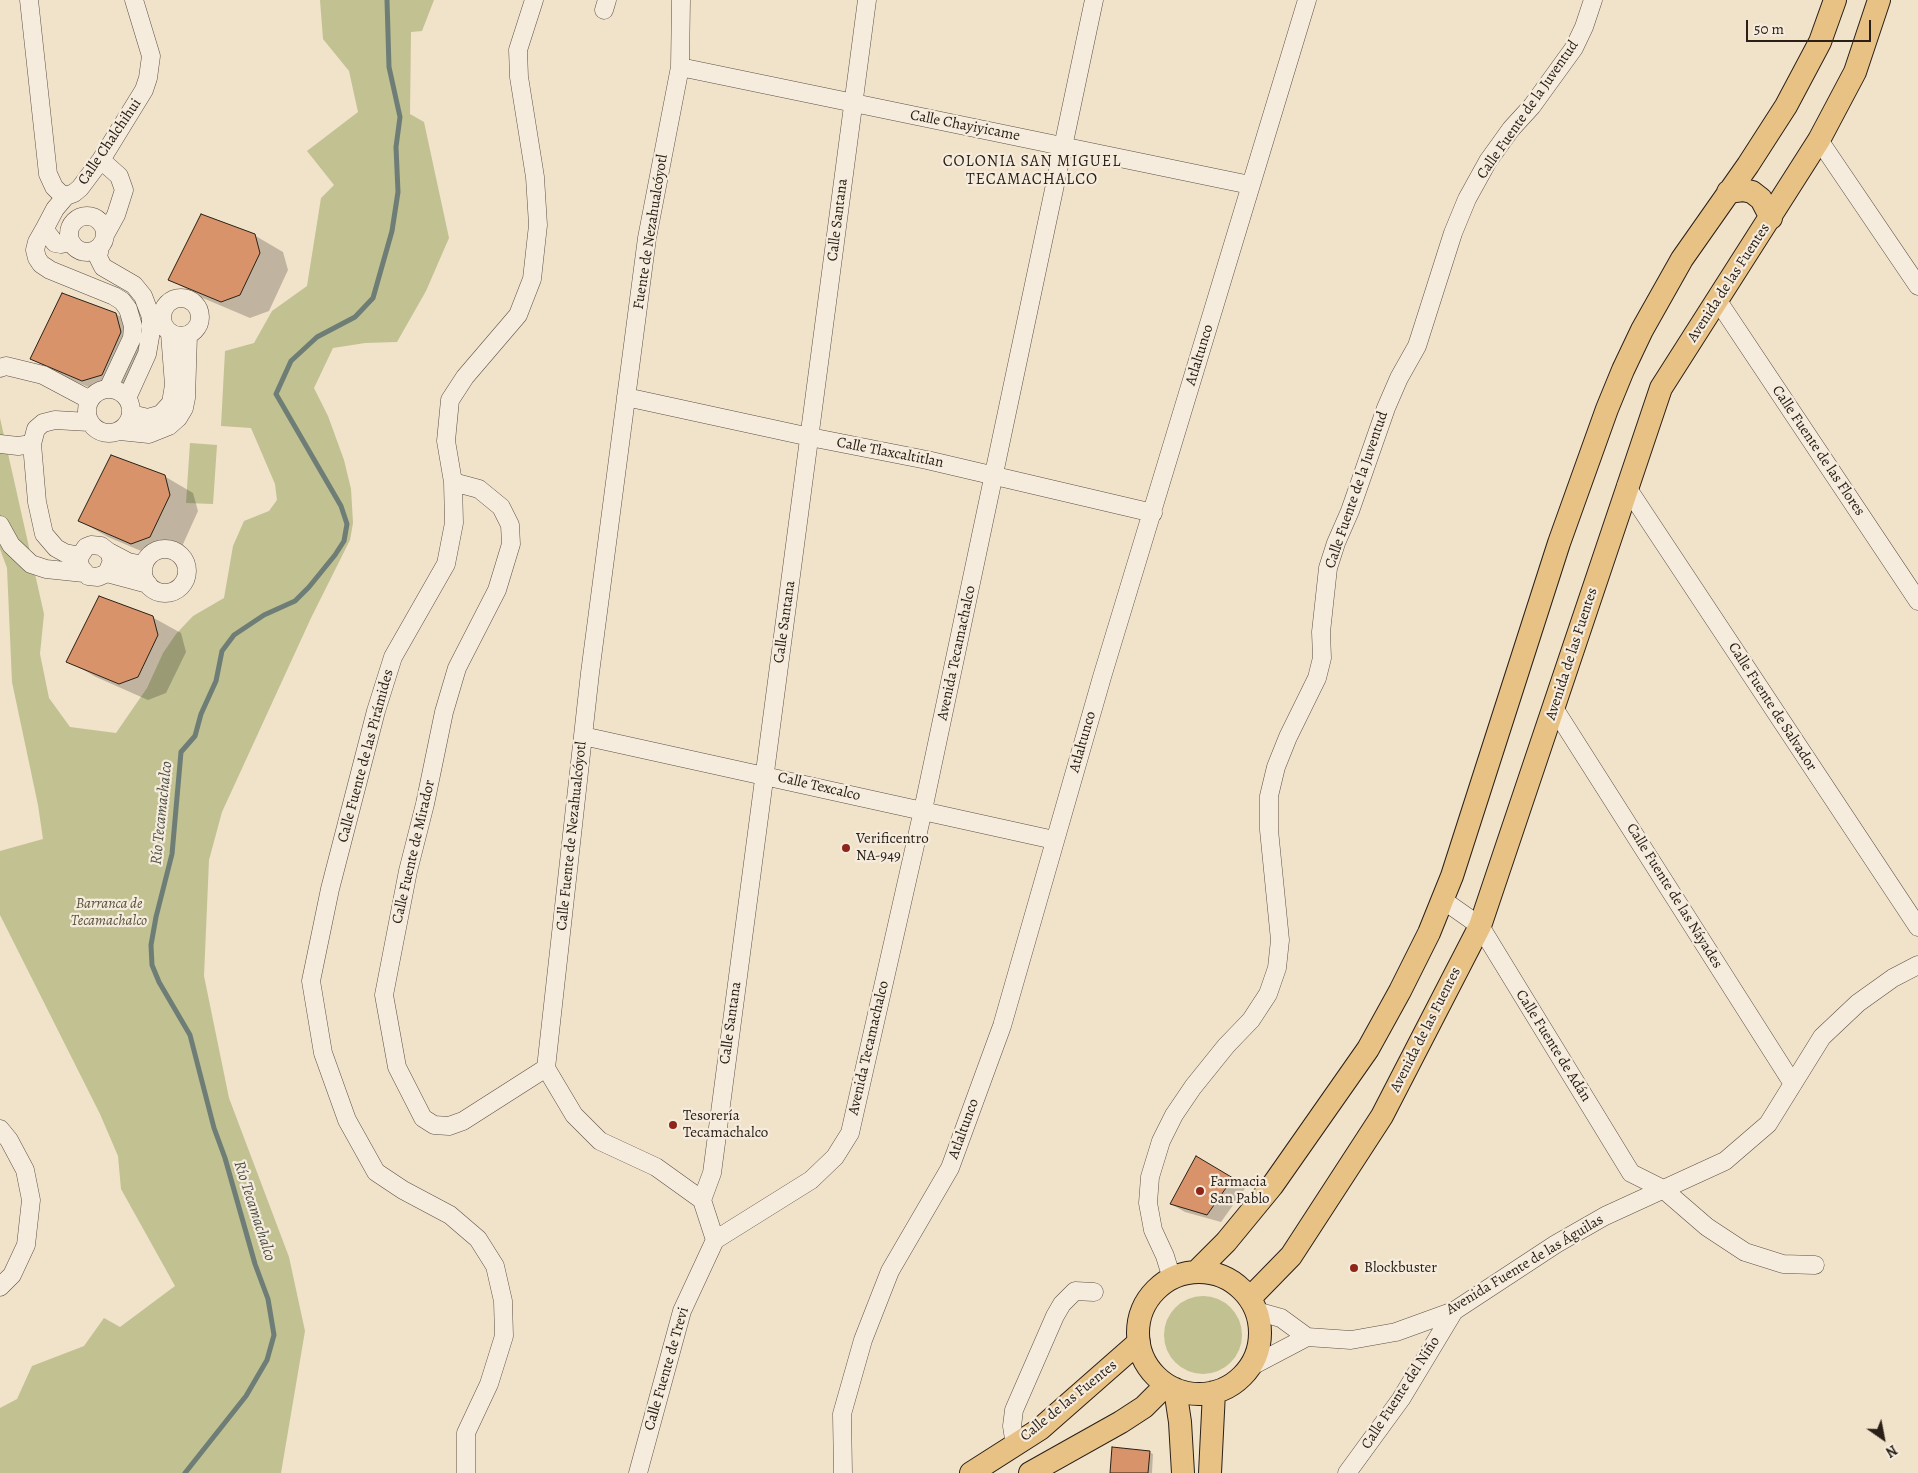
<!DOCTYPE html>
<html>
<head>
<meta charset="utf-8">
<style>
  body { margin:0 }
  #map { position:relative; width:1918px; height:1473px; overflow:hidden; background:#f1e2ca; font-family:Alegreya,serif }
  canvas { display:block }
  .north { position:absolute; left:1858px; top:1413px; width:50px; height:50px; -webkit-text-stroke:4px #f6ecdd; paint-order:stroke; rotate:147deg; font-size:14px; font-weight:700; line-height:20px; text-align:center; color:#2a2017 }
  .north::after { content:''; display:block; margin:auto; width:18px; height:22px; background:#2a2017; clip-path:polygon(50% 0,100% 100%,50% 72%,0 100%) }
  .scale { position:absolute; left:1746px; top:20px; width:125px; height:22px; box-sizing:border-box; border:2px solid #2a2017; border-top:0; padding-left:6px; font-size:15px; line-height:18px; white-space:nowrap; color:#2a2017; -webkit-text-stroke:4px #f6ecdd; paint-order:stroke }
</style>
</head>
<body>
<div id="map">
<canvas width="1918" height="1473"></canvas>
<div class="north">N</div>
<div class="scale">50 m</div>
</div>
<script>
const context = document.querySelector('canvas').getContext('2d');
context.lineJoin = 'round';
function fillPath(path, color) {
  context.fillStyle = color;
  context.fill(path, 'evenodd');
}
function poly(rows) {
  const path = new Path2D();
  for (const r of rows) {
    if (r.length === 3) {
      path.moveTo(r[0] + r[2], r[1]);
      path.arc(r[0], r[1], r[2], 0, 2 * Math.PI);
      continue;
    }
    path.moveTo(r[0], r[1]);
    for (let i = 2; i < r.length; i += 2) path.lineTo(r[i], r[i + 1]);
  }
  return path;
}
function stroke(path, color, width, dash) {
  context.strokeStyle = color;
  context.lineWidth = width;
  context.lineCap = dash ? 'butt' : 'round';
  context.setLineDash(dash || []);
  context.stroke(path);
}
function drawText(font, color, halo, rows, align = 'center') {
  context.font = font + ' Alegreya,serif';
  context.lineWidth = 4.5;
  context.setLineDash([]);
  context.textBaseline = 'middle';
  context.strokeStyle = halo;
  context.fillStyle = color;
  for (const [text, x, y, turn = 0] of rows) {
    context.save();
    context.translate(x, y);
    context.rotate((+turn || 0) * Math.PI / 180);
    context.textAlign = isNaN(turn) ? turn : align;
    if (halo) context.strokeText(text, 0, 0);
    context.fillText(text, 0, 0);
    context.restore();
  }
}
fillPath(poly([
  [320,0,434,0,422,31,411,32,410,114,424,122,449,238,426,291,397,342,365,343,333,348,314,388,328,416,344,460,351,489,353,523,350,540,311,618,222,812,209,860,204,976,229,1098,289,1257,305,1331,281,1473,0,1473,0,1408,17,1399,32,1366,84,1346,104,1318,120,1327,175,1286,121,1189,118,1156,100,1114,0,915,0,851,43,839,38,805,12,682,7,568,0,549,0,418,44,614,40,654,49,698,70,727,116,733,147,688,163,653,176,634,193,616,224,598,233,546,244,521,269,511,277,500,275,484,251,428,221,426,225,351,254,343,272,311,307,286,321,198,334,185,307,151,358,112,349,71,323,39],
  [190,443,217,445,213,504,186,503],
  [1203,1335,39]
]), '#c1c192');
fillPath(poly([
  [254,235,283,252,288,270,269,311,250,318,198,296,170,279],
  [116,314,144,331,130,391,112,397,60,375,32,359],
  [164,476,193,493,198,511,179,553,160,559,108,537,80,521],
  [152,617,181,633,186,652,166,693,148,700,96,677,68,661],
  [1196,1157,1246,1187,1221,1222,1185,1212,1171,1204],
  [1149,1452,1153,1454,1152,1473,1112,1473]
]), '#0003');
stroke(poly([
  [185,1473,246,1396,267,1360,274,1335,268,1299,255,1264,225,1158,214,1128,190,1035,159,982,152,965,151,945,156,917,172,854,181,752,195,736,201,714,216,681,222,651,234,635,264,615,295,601,309,587,335,555,344,541,347,524,341,506,276,394,291,361,317,337,355,317,373,298,392,231,398,192,396,147,400,117,389,67,387,0]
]), '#6e7e77', 5);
const building = poly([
  [201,214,255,234,260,253,240,295,221,302,168,280,201,214],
  [62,293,116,313,121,332,102,375,82,381,30,359,62,293],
  [111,455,165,475,170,495,150,537,131,544,78,521,111,455],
  [99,596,153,616,158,635,138,677,119,684,66,662,99,596],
  [1196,1156,1233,1178,1207,1215,1170,1204,1196,1156],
  [1112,1447,1150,1451,1148,1473,1110,1473,1112,1447]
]);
fillPath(building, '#d8936a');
stroke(building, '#2a2017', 1);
const minor = poly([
  [29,0,48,174,54,187,60,193,66,196,74,193,80,188,101,160,144,90,148,78,151,56,134,0],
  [681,0,680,67,647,238,590,673,546,1068,574,1115,600,1141,656,1167,702,1200],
  [604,10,607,0],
  [680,67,1250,185],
  [1819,140,1918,286],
  [101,160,119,176,124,190,116,215,105,235],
  [66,196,55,209,45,228,48,234,55,243,61,244,70,242],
  [87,234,18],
  [45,228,37,242,35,250,37,258,41,264,50,270,114,296,122,301,128,309,133,326,132,338,108,389],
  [100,247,98,257,103,267,134,285,143,296,151,317,151,331,147,354,127,398],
  [181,317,19],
  [1718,301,1918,601],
  [0,368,6,366,43,375,90,400],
  [109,411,22],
  [626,397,810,437,927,460,1153,513],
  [131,414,148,418,155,416,161,414,171,403,174,385,170,333],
  [120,431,149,434,169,426,178,418,184,408,186,398,188,335],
  [0,444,18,446,32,444],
  [453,482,479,489,501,507,510,525,511,544,497,590,457,668,444,712,425,804,408,871,384,995,397,1067,423,1118,434,1125,449,1126,463,1121,546,1068],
  [1626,486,1918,927],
  [0,525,11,545,31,564,46,569,84,573],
  [165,571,22],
  [109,552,128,562,144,565],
  [80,556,65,553,56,548,44,534,37,502,32,444,36,429,43,423,55,420,89,422],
  [107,573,112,561,109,552,101,546,91,545,86,547,80,556,79,562,81,568,88,576,98,577,107,573,148,584],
  [1554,708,1793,1084],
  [583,736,1054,840],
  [1443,900,1480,926,1631,1173,1663,1189,1707,1227,1745,1252,1783,1264,1815,1265],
  [0,1129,9,1140,25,1170,31,1200,26,1245,12,1275,0,1287],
  [715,1240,811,1180,835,1157,850,1133,923,810,1094,0],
  [715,1240,702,1200,712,1173,867,0],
  [1172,1279,1165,1256,1153,1230,1148,1203,1150,1177,1161,1141,1174,1115,1193,1087,1226,1046,1251,1020,1268,994,1277,968,1280,940,1269,830,1269,796,1276,767,1288,737,1317,678,1322,658,1321,632,1328,568,1336,543,1350,511,1386,408,1399,378,1417,346,1453,233,1467,199,1488,161,1511,129,1532,106,1574,48,1584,27,1593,0],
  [1256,1311,1281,1318,1307,1337],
  [1250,1367,1307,1337,1351,1340,1396,1332,1454,1311,1556,1244,1605,1216,1725,1161,1768,1124,1822,1037,1858,1003,1893,978,1918,965],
  [1015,1445,1012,1426,1014,1410,1055,1316,1062,1304,1075,1291,1094,1292],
  [466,1473,466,1433,489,1384,504,1336,503,1301,495,1266,478,1239,450,1215,403,1190,376,1172,347,1120,323,1053,311,981,330,889,376,711,393,657,446,564,454,523,453,482,446,441,450,400,465,377,518,315,532,279,538,225,535,177,519,77,518,50,534,0],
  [638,1473,682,1311,715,1240],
  [843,1473,842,1414,863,1340,890,1271,950,1168,1002,1026,1102,677,1307,0],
  [1347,1473,1401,1399,1454,1311]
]);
const major = poly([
  [1728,192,1743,190,1752,192,1761,199,1771,218],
  [1196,1272,1226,1242,1272,1186,1368,1049,1400,991,1429,933,1452,876,1559,543,1607,409,1623,370,1642,330,1682,259,1748,165,1786,106,1820,42,1835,0],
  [1199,1333,61],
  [1250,1298,1291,1256,1382,1116,1480,926,1661,388,1819,140,1855,72,1879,0],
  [1175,1389,1180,1422,1183,1473],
  [971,1473,1040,1429,1139,1342],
  [1030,1473,1121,1422,1144,1407,1166,1385],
  [1210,1473,1214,1392]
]);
stroke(minor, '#5c5044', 19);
stroke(major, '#2a2017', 24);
stroke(minor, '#f6ecdd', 18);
stroke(major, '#e8c185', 22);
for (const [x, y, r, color] of [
  [846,848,5,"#8f2418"],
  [673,1125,5,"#8f2418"],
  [1200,1191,5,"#8f2418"],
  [1354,1268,5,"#8f2418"]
]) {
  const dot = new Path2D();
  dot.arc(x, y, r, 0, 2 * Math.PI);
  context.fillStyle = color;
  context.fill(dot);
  stroke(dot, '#f6ecdd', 2);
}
drawText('15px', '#2a2017', '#f6ecdd', [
  ["Calle Fuente de la Juventud",1528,110,-55],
  ["Calle Chayiyicame",965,126,11],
  ["Calle Chalchihui",110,142,-56],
  ["Calle Santana",838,220,-83],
  ["Fuente de Nezahualcóyotl",651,232,-81],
  ["Avenida de las Fuentes",1729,283,-57],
  ["Atlaltunco",1200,355,-73],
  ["Calle Fuente de las Flores",1818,451,56],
  ["Calle Tlaxcaltitlan",890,453,11],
  ["Calle Fuente de la Juventud",1357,490,-71],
  ["Calle Santana",785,622,-82],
  ["Avenida Tecamachalco",957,653,-78],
  ["Avenida de las Fuentes",1572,654,-72],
  ["Calle Fuente de Salvador",1772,707,57],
  ["Atlaltunco",1083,742,-74],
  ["Calle Fuente de las Pirámides",366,756,-75],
  ["Calle Texcalco",819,787,13],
  ["Calle Fuente de Nezahualcóyotl",572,836,-84],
  ["Calle Fuente de Mirador",414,852,-77],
  ["Calle Fuente de las Náyades",1674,896,58],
  ["Calle Santana",731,1023,-82],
  ["Avenida de las Fuentes",1426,1030,-63],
  ["Calle Fuente de Adán",1553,1046,58],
  ["Avenida Tecamachalco",869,1048,-77],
  ["Atlaltunco",964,1129,-70],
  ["Avenida Fuente de las Águilas",1525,1265,-31],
  ["Calle Fuente de Trevi",667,1369,-74],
  ["Calle Fuente del Niño",1401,1393,-57],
  ["Calle de las Fuentes",1069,1401,-39]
]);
drawText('15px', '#2a2017', '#f6ecdd', [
  ["Verificentro",856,839],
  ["NA-949",856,856],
  ["Tesorería",683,1116],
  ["Tecamachalco",683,1133],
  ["Farmacia",1210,1182],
  ["San Pablo",1210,1199],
  ["Blockbuster",1364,1268]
], 'left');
drawText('italic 15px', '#57503c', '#f6ecdd', [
  ["Barranca de",109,904],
  ["Tecamachalco",109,921]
]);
context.letterSpacing = '1px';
drawText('16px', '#2a2017', '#f6ecdd', [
  ["COLONIA SAN MIGUEL",1032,162],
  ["TECAMACHALCO",1032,180]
]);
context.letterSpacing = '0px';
drawText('italic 16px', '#4c4f47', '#f6ecdd', [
  ["Río Tecamachalco",162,813,-84],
  ["Río Tecamachalco",254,1211,72]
]);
</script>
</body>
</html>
